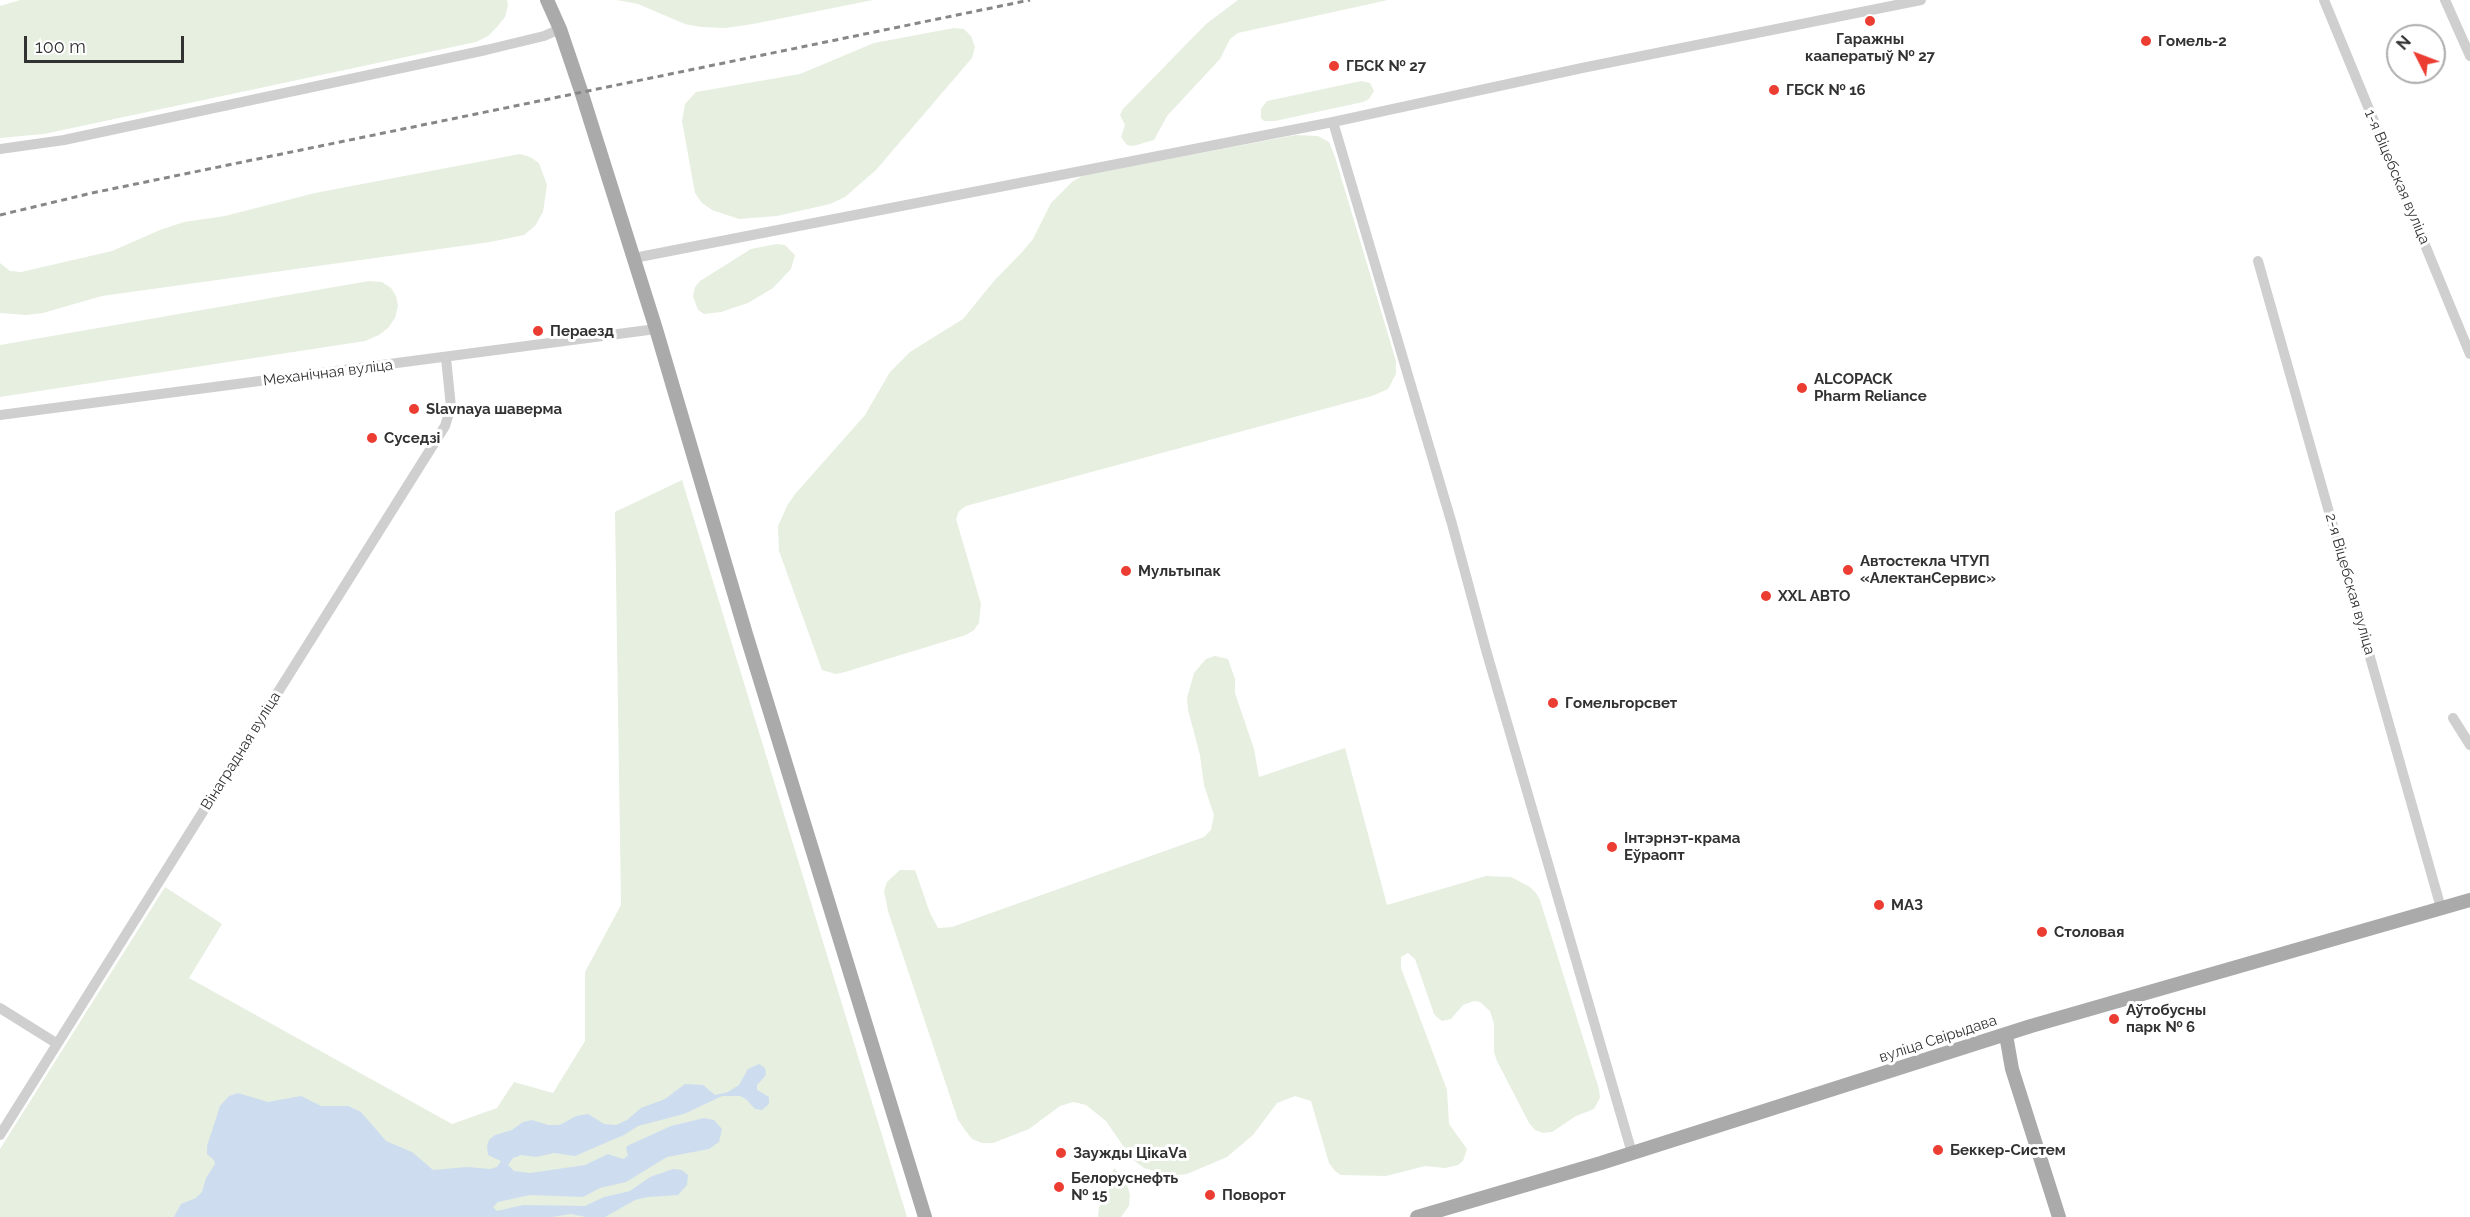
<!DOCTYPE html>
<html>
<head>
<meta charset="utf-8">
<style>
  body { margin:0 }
  #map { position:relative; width:2470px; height:1217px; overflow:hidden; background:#fff; font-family:Raleway,sans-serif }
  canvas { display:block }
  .north { position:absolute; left:2386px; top:24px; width:60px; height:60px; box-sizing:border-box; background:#fff; border:2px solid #adadad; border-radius:50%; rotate:312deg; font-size:16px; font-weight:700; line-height:24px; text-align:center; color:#323232 }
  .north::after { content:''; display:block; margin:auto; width:21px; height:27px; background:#eb3d32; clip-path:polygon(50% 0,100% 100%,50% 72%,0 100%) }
  .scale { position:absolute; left:24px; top:36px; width:160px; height:27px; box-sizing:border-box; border:3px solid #323232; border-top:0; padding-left:8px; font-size:18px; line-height:21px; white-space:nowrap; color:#323232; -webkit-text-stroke:4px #fff; paint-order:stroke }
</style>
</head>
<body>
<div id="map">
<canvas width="2470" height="1217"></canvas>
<div class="north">N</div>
<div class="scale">100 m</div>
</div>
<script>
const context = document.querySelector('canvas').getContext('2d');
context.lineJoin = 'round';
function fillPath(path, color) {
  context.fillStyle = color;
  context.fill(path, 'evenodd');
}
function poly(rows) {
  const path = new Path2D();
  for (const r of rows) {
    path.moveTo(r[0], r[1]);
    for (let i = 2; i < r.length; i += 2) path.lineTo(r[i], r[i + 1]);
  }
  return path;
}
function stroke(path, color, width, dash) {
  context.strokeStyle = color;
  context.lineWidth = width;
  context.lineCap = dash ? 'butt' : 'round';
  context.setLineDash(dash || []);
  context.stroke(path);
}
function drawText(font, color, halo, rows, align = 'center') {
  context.font = font + ' Raleway,sans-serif';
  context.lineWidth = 6;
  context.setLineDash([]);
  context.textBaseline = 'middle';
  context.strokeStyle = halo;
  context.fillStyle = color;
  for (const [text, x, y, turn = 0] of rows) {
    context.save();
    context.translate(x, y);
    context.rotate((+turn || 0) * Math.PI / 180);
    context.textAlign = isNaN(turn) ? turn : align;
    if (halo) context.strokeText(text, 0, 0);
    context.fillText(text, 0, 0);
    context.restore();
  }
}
fillPath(poly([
  [20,0,507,0,508,5,505,17,497,27,488,36,476,42,44,134,0,138,0,6],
  [617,0,873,0,753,24,725,28,701,27,685,24,638,4],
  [1238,0,1388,0,1238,33,1230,39,1220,59,1167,116,1154,140,1133,146,1127,145,1121,137,1125,125,1120,115,1123,109,1206,24],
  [954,28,964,29,971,36,975,47,972,58,876,170,845,197,830,204,777,216,739,219,712,210,702,203,695,193,682,121,685,104,696,92,800,74,874,43],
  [1361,81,1370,83,1374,91,1369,99,1363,102,1275,121,1264,121,1261,118,1261,109,1267,101],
  [1296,135,1318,136,1329,142,1335,157,1396,361,1396,374,1388,389,1372,396,966,506,959,511,956,519,981,604,979,623,974,630,966,635,845,672,836,674,822,670,779,551,778,526,788,504,796,493,865,415,890,372,910,352,963,319,994,281,1024,250,1033,239,1051,203,1073,181,1084,175],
  [520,154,530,157,539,163,547,185,543,212,535,226,524,235,490,242,102,296,43,313,26,315,0,313,0,263,10,271,21,272,112,251,160,230,184,222,225,216,315,193],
  [776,244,785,245,795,255,791,269,773,288,748,303,721,312,704,314,698,310,693,296,695,287,700,281,751,249],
  [369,281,382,282,391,288,396,296,398,306,395,318,388,328,379,335,365,341,0,397,0,345],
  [682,480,907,1217,0,1217,0,1149,165,887,222,924,189,978,452,1124,497,1108,514,1082,553,1093,585,1041,585,972,621,905,615,512],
  [1215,656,1228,659,1235,679,1235,693,1254,749,1259,777,1345,748,1387,905,1486,876,1511,877,1530,887,1536,893,1540,900,1599,1089,1600,1098,1594,1109,1576,1116,1552,1132,1543,1133,1535,1130,1529,1123,1497,1061,1494,1052,1494,1024,1490,1011,1480,1002,1474,1001,1463,1005,1451,1019,1442,1021,1438,1018,1434,1014,1415,959,1408,953,1401,957,1401,968,1447,1090,1449,1124,1467,1149,1463,1161,1458,1165,1445,1168,1425,1166,1386,1176,1341,1175,1335,1171,1329,1163,1311,1101,1295,1096,1277,1103,1253,1135,1227,1157,1187,1174,1171,1176,1144,1168,1132,1159,1106,1121,1086,1105,1073,1102,1060,1106,1029,1129,993,1143,982,1143,972,1139,965,1130,958,1120,888,911,884,891,887,882,900,870,915,870,930,913,938,928,952,927,1204,837,1211,830,1214,815,1204,785,1200,755,1188,710,1187,698,1194,673,1206,659],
  [1114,1168,1126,1182,1130,1195,1129,1206,1121,1217,1098,1217,1099,1207,1105,1196]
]), '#e6efe0');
fillPath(poly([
  [759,1064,765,1068,766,1075,757,1085,757,1090,769,1097,769,1104,762,1110,755,1109,746,1099,740,1096,722,1096,684,1114,638,1126,624,1135,575,1156,554,1153,536,1157,521,1155,513,1158,508,1165,514,1171,530,1173,585,1165,608,1154,623,1159,628,1156,626,1147,629,1145,671,1126,704,1118,714,1120,722,1129,719,1142,709,1149,667,1157,626,1182,600,1188,583,1197,530,1195,498,1202,493,1207,497,1211,523,1205,585,1206,604,1197,630,1191,650,1177,673,1169,682,1170,688,1175,687,1185,678,1195,648,1197,635,1200,605,1217,586,1217,571,1214,552,1217,174,1217,181,1204,196,1198,202,1192,206,1178,215,1164,214,1160,207,1154,207,1146,220,1106,229,1096,238,1093,268,1102,301,1096,321,1106,348,1106,361,1112,386,1141,412,1152,433,1170,467,1167,490,1169,497,1167,501,1161,488,1155,487,1146,489,1140,495,1135,512,1130,523,1122,532,1120,548,1125,560,1125,576,1116,588,1114,604,1124,616,1125,627,1120,641,1108,665,1099,685,1084,703,1085,715,1095,728,1092,739,1085,748,1069]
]), '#cdddef');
stroke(poly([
  [2324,0,2470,354],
  [2445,0,2470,56],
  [1333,122,1452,524,1486,650,1632,1153],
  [0,149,64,140,486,50,544,36,560,29],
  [634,258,1333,122,1582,68,1921,0],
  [2258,261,2441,908],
  [0,415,656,329],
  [2453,718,2470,745],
  [0,1008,56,1043],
  [0,1135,445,426,451,407,446,358]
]), '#cfcfcf', 10);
stroke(poly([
  [547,0,560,29,581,91,656,329,746,634,925,1217],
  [2006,1035,2012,1069,2059,1217],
  [1417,1217,1601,1163,2031,1026,2470,900]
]), '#aaa', 14);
stroke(poly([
  [0,215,92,193,1030,0]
]), '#878787', 3, [6, 4.5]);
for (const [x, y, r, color] of [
  [1870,21,6,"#eb3d32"],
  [2146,41,6,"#eb3d32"],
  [1334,66,6,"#eb3d32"],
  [1774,90,6,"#eb3d32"],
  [538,331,6,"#eb3d32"],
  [1802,388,6,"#eb3d32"],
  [414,409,6,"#eb3d32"],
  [372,438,6,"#eb3d32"],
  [1848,570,6,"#eb3d32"],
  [1126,571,6,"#eb3d32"],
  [1766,596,6,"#eb3d32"],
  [1553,703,6,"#eb3d32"],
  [1612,847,6,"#eb3d32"],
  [1879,905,6,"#eb3d32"],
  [2042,932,6,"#eb3d32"],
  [2114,1019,6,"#eb3d32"],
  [1938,1150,6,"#eb3d32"],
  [1061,1153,6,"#eb3d32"],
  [1059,1187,6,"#eb3d32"],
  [1210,1195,6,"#eb3d32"]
]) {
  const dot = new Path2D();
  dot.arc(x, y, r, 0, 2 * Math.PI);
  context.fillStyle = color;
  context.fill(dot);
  stroke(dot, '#fff', 2);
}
drawText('bold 15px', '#323232', '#fff', [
  ["Гаражны",1870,39,"center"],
  ["кааператыў № 27",1870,56,"center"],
  ["Гомель-2",2158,41],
  ["ГБСК № 27",1346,66],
  ["ГБСК № 16",1786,90],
  ["Пераезд",550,331],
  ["ALCOPACK",1814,379],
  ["Pharm Reliance",1814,396],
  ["Slavnaya шаверма",426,409],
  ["Суседзі",384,438],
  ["Автостекла ЧТУП",1860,561],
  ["«АлектанСервис»",1860,578],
  ["Мультыпак",1138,571],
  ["XXL АВТО",1778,596],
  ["Гомельгорсвет",1565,703],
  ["Інтэрнэт-крама",1624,838],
  ["Еўраопт",1624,855],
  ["МАЗ",1891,905],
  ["Столовая",2054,932],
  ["Аўтобусны",2126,1010],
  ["парк № 6",2126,1027],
  ["Беккер-Систем",1950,1150],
  ["Заужды ЦікаVа",1073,1153],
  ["Белоруснефть",1071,1178],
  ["№ 15",1071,1195],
  ["Поворот",1222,1195]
], 'left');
drawText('15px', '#323232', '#fff', [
  ["1-я Віцебская вуліца",2397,177,67],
  ["Механічная вуліца",328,373,-7],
  ["2-я Віцебская вуліца",2350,584,74],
  ["Вінаградная вуліца",241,751,-58],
  ["вуліца Свірыдава",1938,1039,-18]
]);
</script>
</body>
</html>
